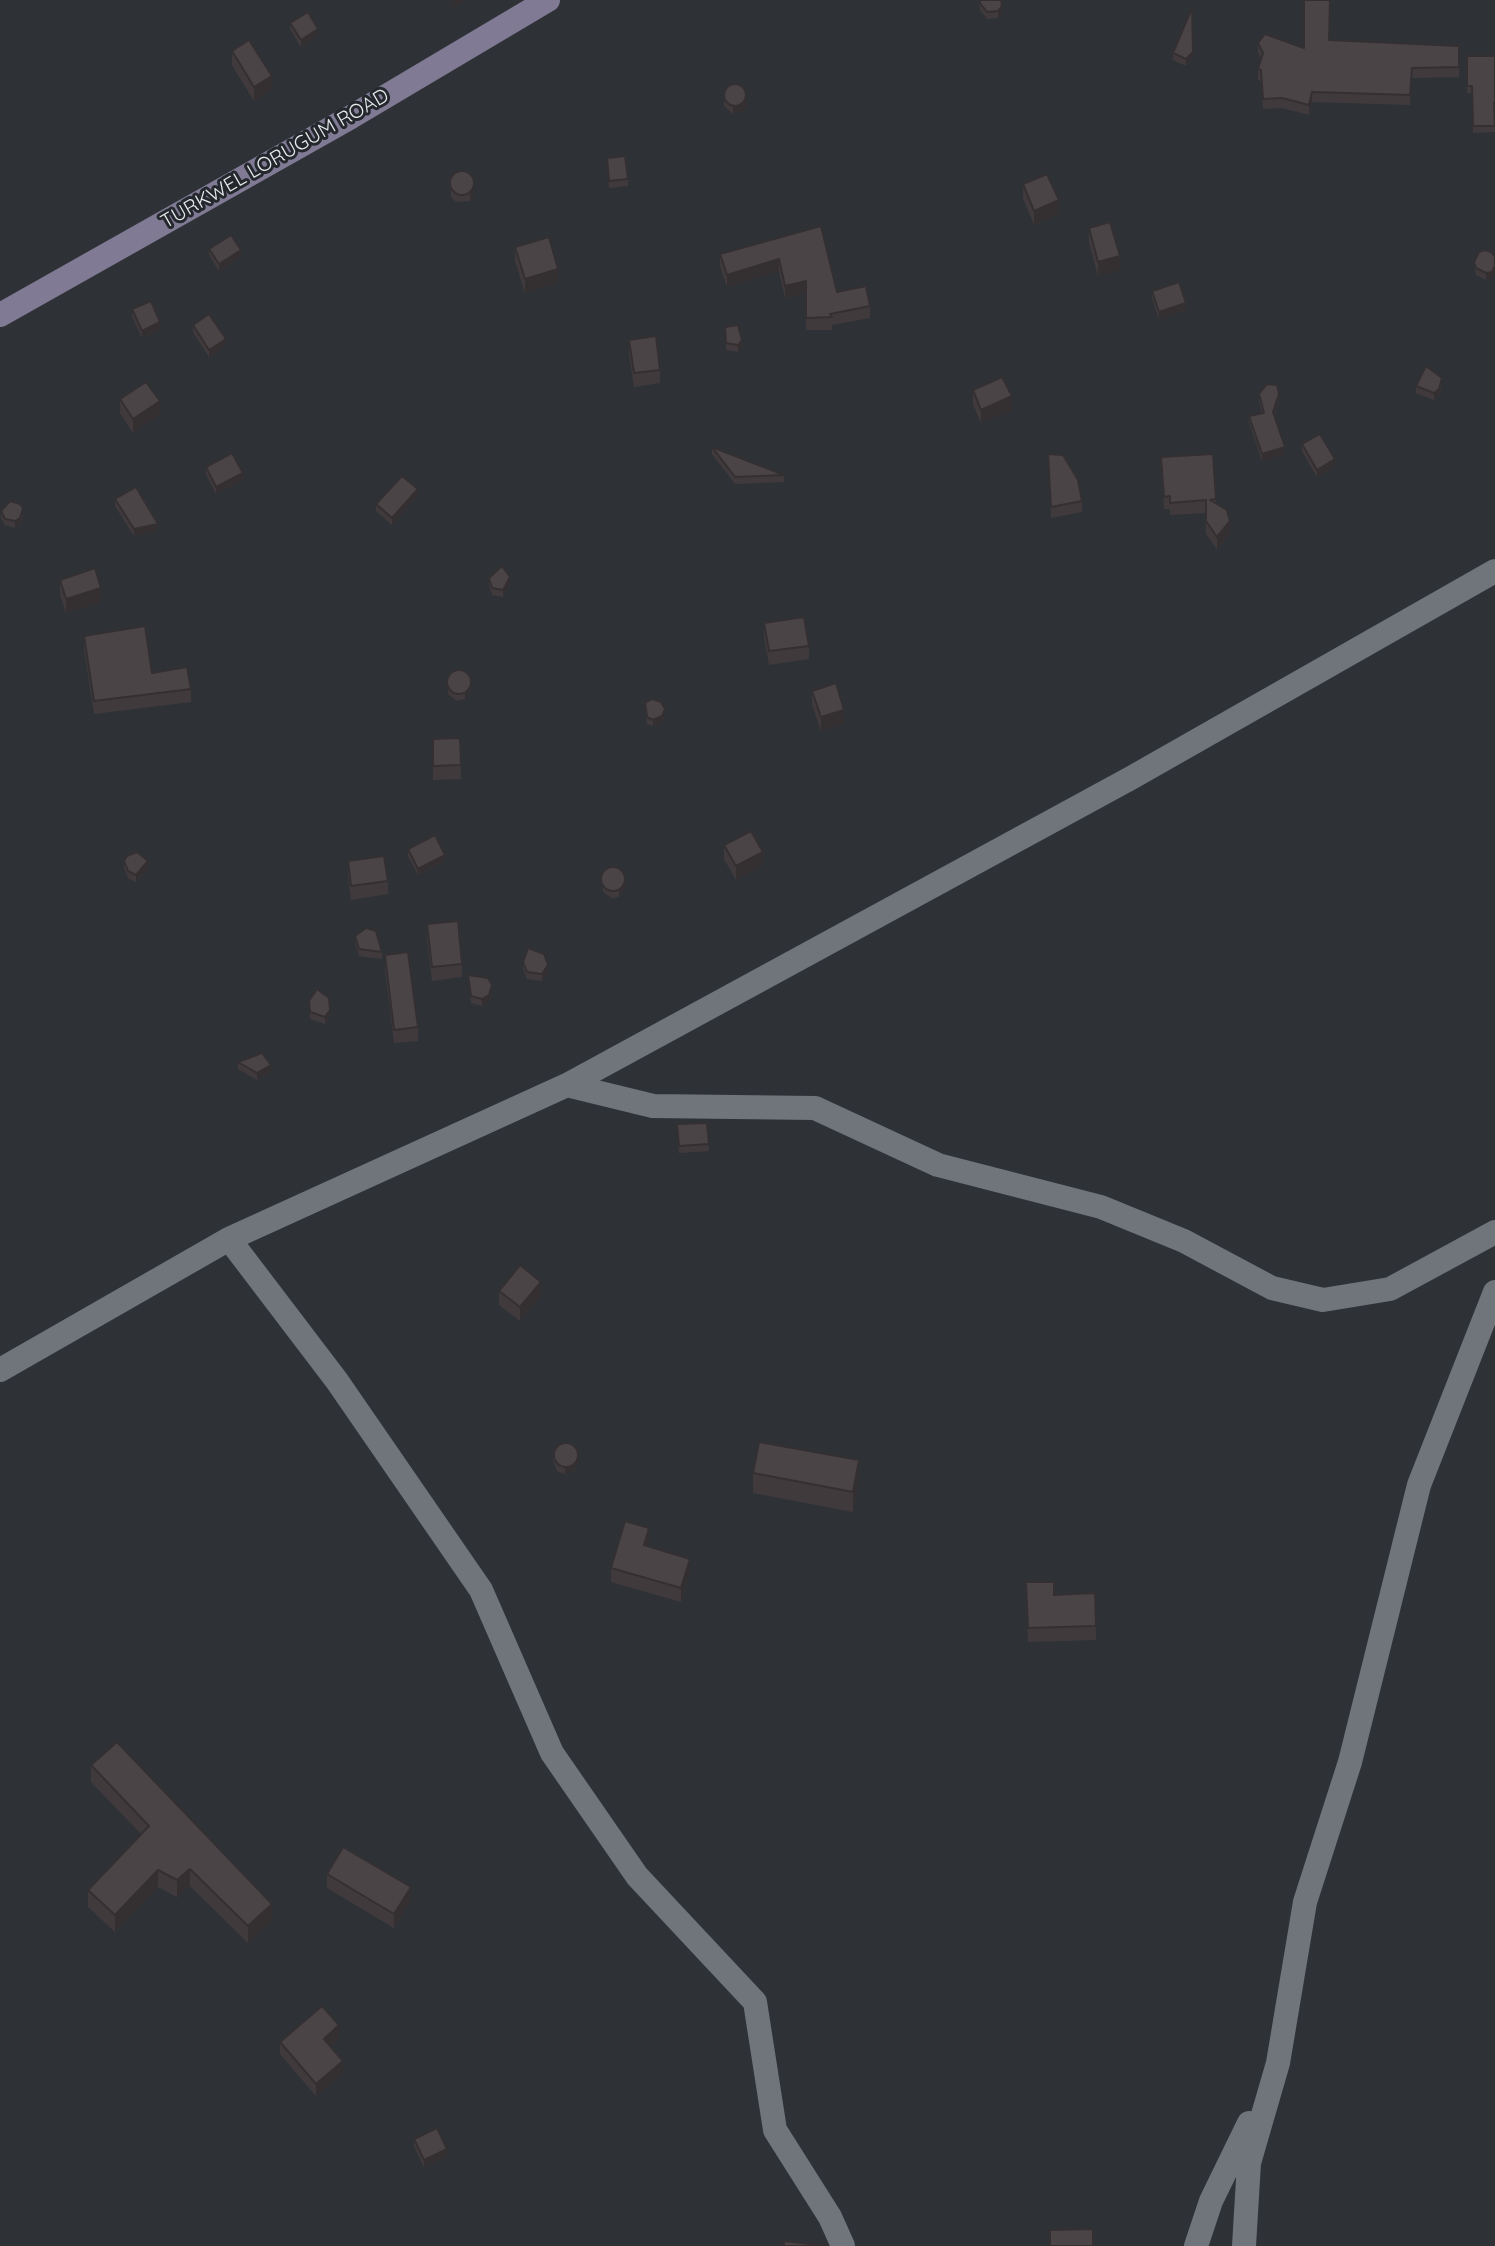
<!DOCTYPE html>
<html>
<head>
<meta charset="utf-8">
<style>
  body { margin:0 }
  canvas { display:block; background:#2e3237 }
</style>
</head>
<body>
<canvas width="1495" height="2246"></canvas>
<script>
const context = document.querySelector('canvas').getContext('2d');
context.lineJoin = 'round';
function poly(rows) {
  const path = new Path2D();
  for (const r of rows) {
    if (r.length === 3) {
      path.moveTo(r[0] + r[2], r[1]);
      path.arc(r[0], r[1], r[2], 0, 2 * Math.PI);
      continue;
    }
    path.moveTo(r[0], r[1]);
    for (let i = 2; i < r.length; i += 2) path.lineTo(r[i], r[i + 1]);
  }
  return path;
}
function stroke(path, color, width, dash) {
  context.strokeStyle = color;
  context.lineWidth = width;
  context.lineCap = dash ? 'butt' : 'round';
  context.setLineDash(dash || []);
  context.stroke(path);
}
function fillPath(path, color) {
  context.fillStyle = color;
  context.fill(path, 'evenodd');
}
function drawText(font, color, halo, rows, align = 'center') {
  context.font = font + ' Quicksand,sans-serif';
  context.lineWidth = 6;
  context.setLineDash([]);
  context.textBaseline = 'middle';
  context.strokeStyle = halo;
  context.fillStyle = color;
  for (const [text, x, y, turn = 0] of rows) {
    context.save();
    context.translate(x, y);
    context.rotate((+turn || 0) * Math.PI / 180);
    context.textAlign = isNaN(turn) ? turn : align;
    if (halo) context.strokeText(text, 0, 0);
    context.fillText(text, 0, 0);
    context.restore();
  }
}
stroke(poly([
  [567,1085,653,1106,815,1108,938,1165,1101,1207,1184,1241,1272,1288,1323,1300,1390,1289,1495,1232],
  [229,1239,337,1381,481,1590,552,1753,637,1876,755,2002,775,2130,830,2217,843,2246],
  [0,1370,229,1239,567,1085,1131,778,1495,571],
  [1196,2246,1211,2201,1249,2123],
  [1244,2246,1249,2163,1278,2063,1305,1902,1350,1762,1419,1485,1495,1292]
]), '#70757b', 24);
stroke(poly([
  [0,315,351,117,548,0]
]), '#807a95', 24);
fillPath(poly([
  [980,0,1002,13,998,18,987,19,980,10],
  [290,23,318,36,301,47,290,29],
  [1329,40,1459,46,1459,77,1412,78,1410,105,1312,102,1309,115,1282,108,1263,109,1261,81,1258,80,1258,69,1261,59,1258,53,1258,43,1304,48],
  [232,51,272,90,254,101,232,65],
  [1173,53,1193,58,1186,66,1173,60],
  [1467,56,1495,56,1495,132,1473,133,1472,93,1467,93],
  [724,93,747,105,744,111,733,114,724,106],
  [607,158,628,179,628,186,609,188],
  [450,177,474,196,470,201,456,202,451,197],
  [1023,184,1059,214,1034,225,1023,198],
  [821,226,837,292,870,306,870,318,832,325,832,330,806,330,806,293,785,298,779,271,727,287,720,266,720,254],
  [1089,228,1120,270,1098,276,1089,242],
  [515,247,558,283,525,293,515,261],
  [209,249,241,257,219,271,209,255],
  [1474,262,1492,279,1486,280,1476,275],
  [1152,291,1186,310,1159,319,1152,298],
  [132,309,160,329,142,338,132,316],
  [193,325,226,346,209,357,193,332],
  [725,327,742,347,738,352,726,350],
  [629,340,660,370,660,383,634,387,629,354],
  [1442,385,1439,396,1434,400,1416,393,1416,386],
  [973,390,1012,410,981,423,973,404],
  [1259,394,1279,401,1275,415,1285,454,1262,461,1249,422,1249,416,1262,413,1259,401],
  [120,399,160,415,133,433,120,413],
  [1302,444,1335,466,1317,477,1302,451],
  [712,447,784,475,784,482,735,484,712,454],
  [1048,454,1082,501,1082,512,1051,518],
  [1213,454,1216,503,1230,533,1217,549,1206,534,1206,513,1170,515,1170,509,1164,509,1161,470,1161,457],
  [206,467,243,480,216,494,206,474],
  [418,496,392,525,376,511,376,504],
  [115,499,158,531,134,536,115,506],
  [1,511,23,515,20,525,15,528,5,525,1,518],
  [489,578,510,584,503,597,492,595,489,585],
  [60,580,101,602,66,613,60,594],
  [764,623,809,646,809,659,769,665,764,637],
  [84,636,152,673,191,689,191,702,94,714,84,649],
  [447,680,471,690,465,699,457,701,448,694],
  [812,691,844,724,821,731,812,704],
  [645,703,665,716,662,723,653,726,647,724],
  [460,738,461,779,433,780,433,739],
  [724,845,763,865,736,880,724,859],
  [408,849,445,861,418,875,408,856],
  [124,861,148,868,136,882,128,878,124,868],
  [348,861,388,881,388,894,351,900,348,875],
  [602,874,626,887,619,897,612,898,603,892],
  [427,924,462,964,462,977,432,981,427,938],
  [355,936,382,952,382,959,359,956,355,942],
  [385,955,418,1027,418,1041,394,1043,385,969],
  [523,962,548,972,542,981,527,979,523,968],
  [468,975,492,992,489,1002,482,1006,471,1003],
  [309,1001,330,1017,325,1024,310,1019],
  [238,1062,271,1072,257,1080,238,1069],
  [707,1123,709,1151,679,1153,677,1124],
  [499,1291,541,1295,520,1321,499,1305],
  [553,1453,579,1461,573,1472,565,1474,557,1471,553,1460],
  [753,1473,859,1480,853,1512,753,1493],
  [649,1542,648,1546,690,1572,681,1602,611,1582,611,1568],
  [1026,1582,1054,1595,1095,1593,1096,1640,1028,1642],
  [91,1765,272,1921,248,1943,190,1886,177,1897,158,1887,115,1932,88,1907,88,1890,141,1834,91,1782],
  [327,1874,411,1900,394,1928,327,1888],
  [339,2038,330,2046,343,2073,316,2096,280,2054,280,2042],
  [414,2139,447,2156,424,2167,414,2146]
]), '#403a3d');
fillPath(poly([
  [454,0,466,0,451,9,451,2],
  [1002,6,1002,13,998,18,998,11],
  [318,29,318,36,301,47,301,40],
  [1193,52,1193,58,1186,66,1186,59],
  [272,76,272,90,254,101,254,87],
  [1312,92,1312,102,1309,115,1309,105],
  [747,98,747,105,744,111,733,114,733,107],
  [474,189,474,196,470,201,470,194],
  [1059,200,1059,214,1034,225,1034,211],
  [241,250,241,257,219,271,219,264],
  [1120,256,1120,270,1098,276,1098,262],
  [779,259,779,271,727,287,727,275],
  [1495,266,1495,273,1492,279,1486,280,1486,273],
  [558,269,558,283,525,293,525,279],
  [806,281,806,293,785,298,785,286],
  [1186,303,1186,310,1159,319,1159,312],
  [160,322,160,329,142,338,142,331],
  [226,339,226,346,209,357,209,350],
  [742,340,742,347,738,352,738,345],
  [1442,378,1439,396,1434,400,1434,393],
  [1279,394,1279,401,1273,418,1273,412],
  [1012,396,1012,410,981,423,981,410],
  [160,401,160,415,133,433,133,419],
  [1285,447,1285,454,1262,461,1262,454],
  [1335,459,1335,466,1317,477,1317,470],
  [243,473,243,480,216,494,216,487],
  [418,489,418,496,392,525,392,518],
  [23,508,20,525,15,528,15,521],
  [1230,521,1230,533,1217,549,1217,537],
  [158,524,158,531,134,536,134,529],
  [510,577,510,584,503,597,503,590],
  [101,588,101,602,66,613,66,599],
  [471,683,471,690,465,699,465,692],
  [665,709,665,716,662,723,653,726,653,720],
  [844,710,844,724,821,731,821,717],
  [763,852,763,865,736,880,736,866],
  [445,855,445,861,418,875,418,869],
  [148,861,148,868,136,882,136,875],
  [626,881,626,887,619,897,619,890],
  [548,965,548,972,542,981,542,974],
  [492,985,492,992,489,1002,482,1006,482,999],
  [330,1010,330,1017,325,1024,325,1017],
  [271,1065,271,1072,257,1080,257,1073],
  [541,1282,541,1295,520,1321,520,1307],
  [579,1454,579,1461,573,1472,565,1474,565,1467],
  [859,1460,859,1480,853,1512,853,1492],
  [649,1528,649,1542,644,1559,644,1545],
  [690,1559,690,1572,681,1602,681,1588],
  [190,1869,190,1886,177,1897,177,1880],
  [158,1870,158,1887,115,1932,115,1915],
  [411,1887,411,1900,394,1928,394,1914],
  [272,1904,272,1921,248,1943,248,1926],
  [339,2025,339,2038,324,2051,324,2039],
  [343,2061,343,2073,316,2096,316,2084],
  [447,2149,447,2156,424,2167,424,2160]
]), '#343032');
const building = poly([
  [980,0,1001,0,1002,6,998,11,987,12,980,3,980,0],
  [1304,0,1330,0,1329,40,1459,46,1459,67,1412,68,1410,95,1312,92,1309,105,1282,98,1263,99,1261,70,1258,69,1263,53,1258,43,1265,34,1304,48,1304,0],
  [1192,8,1193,52,1186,59,1173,53,1192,8],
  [308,12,318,29,301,40,290,23,308,12],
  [249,40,272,76,254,87,232,51,249,40],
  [1467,56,1495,56,1495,103,1494,103,1495,126,1473,126,1472,86,1467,86,1467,56],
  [735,95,11],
  [625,156,628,179,609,181,607,158,625,156],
  [462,183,12],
  [1047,174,1059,200,1034,211,1023,184,1047,174],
  [1110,222,1120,256,1098,262,1089,228,1110,222],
  [821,226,837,292,866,286,870,306,830,314,832,317,806,318,806,281,785,286,779,259,727,275,720,254,821,226],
  [231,235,241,250,219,264,209,249,231,235],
  [549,237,558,269,525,279,515,247,549,237],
  [1485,250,1491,252,1495,257,1495,266,1492,272,1486,273,1476,268,1474,262,1479,252,1485,250],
  [1179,282,1186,303,1159,312,1152,291,1179,282],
  [151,301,160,322,142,331,132,309,151,301],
  [209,314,226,339,209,350,193,325,209,314],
  [738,325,742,340,738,345,726,343,725,327,738,325],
  [656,336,660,370,634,373,629,340,656,336],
  [1426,366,1442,378,1439,389,1434,393,1416,386,1426,366],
  [1002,377,1012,396,981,410,973,390,1002,377],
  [146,382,160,401,133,419,120,399,146,382],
  [1267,384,1277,385,1279,394,1273,412,1285,447,1262,454,1249,416,1264,413,1259,394,1267,384],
  [1320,434,1335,459,1317,470,1302,444,1320,434],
  [712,447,784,475,735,477,712,447],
  [232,453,243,473,216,487,206,467,232,453],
  [1048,454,1063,455,1078,480,1082,501,1051,507,1048,454],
  [1213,454,1216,499,1210,500,1227,510,1230,521,1217,537,1206,521,1206,500,1170,503,1170,496,1164,497,1161,457,1213,454],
  [402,476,418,489,392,518,376,504,402,476],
  [136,487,158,524,134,529,115,499,136,487],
  [10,501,20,504,23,508,20,518,15,521,5,519,1,511,10,501],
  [502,566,510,577,503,590,492,588,489,578,502,566],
  [95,568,101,588,66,599,60,580,95,568],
  [804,617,809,646,769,651,764,623,804,617],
  [145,626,152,673,187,667,191,689,94,701,84,636,145,626],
  [459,682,12],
  [836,683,844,710,821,717,812,691,836,683],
  [652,699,661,702,665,709,662,716,653,720,647,717,645,703,652,699],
  [460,738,461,765,433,766,433,739,460,738],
  [751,831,763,852,736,866,724,845,751,831],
  [435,835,445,855,418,869,408,849,435,835],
  [137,852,148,861,136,875,128,871,124,861,127,856,137,852],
  [384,856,388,881,351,886,348,861,384,856],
  [613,879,12],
  [458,921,462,964,432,967,427,924,458,921],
  [366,928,376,931,382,952,359,949,355,936,366,928],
  [528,948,544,954,548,965,542,974,527,972,523,962,528,948],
  [408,952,418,1027,394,1030,385,955,408,952],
  [468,975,488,978,492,985,489,995,482,999,471,996,468,975],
  [317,989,329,998,330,1010,325,1017,310,1012,309,1001,317,989],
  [262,1053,271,1065,257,1073,238,1062,262,1053],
  [707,1123,709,1144,679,1146,677,1124,707,1123],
  [520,1265,541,1282,520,1307,499,1291,520,1265],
  [759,1442,859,1460,853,1492,753,1473,759,1442],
  [566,1455,12],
  [625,1521,649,1528,644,1545,690,1559,681,1588,611,1568,625,1521],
  [1026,1582,1054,1582,1054,1595,1095,1593,1096,1626,1028,1628,1026,1582],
  [117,1742,272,1904,248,1926,190,1869,177,1880,158,1870,115,1915,88,1890,149,1826,91,1765,117,1742],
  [343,1847,411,1887,394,1914,327,1874,343,1847],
  [322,2006,339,2025,324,2039,343,2061,316,2084,280,2042,322,2006],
  [437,2128,447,2149,424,2160,414,2139,437,2128],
  [1093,2229,1093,2246,1050,2246,1050,2230,1093,2229],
  [784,2241,828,2246,784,2246,784,2241]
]);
fillPath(building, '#4b4447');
stroke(building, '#343032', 2);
drawText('20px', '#e6e9ec', '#24282d', [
  ["TURKWEL LORUGUM ROAD",275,159,-30]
]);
</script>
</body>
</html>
